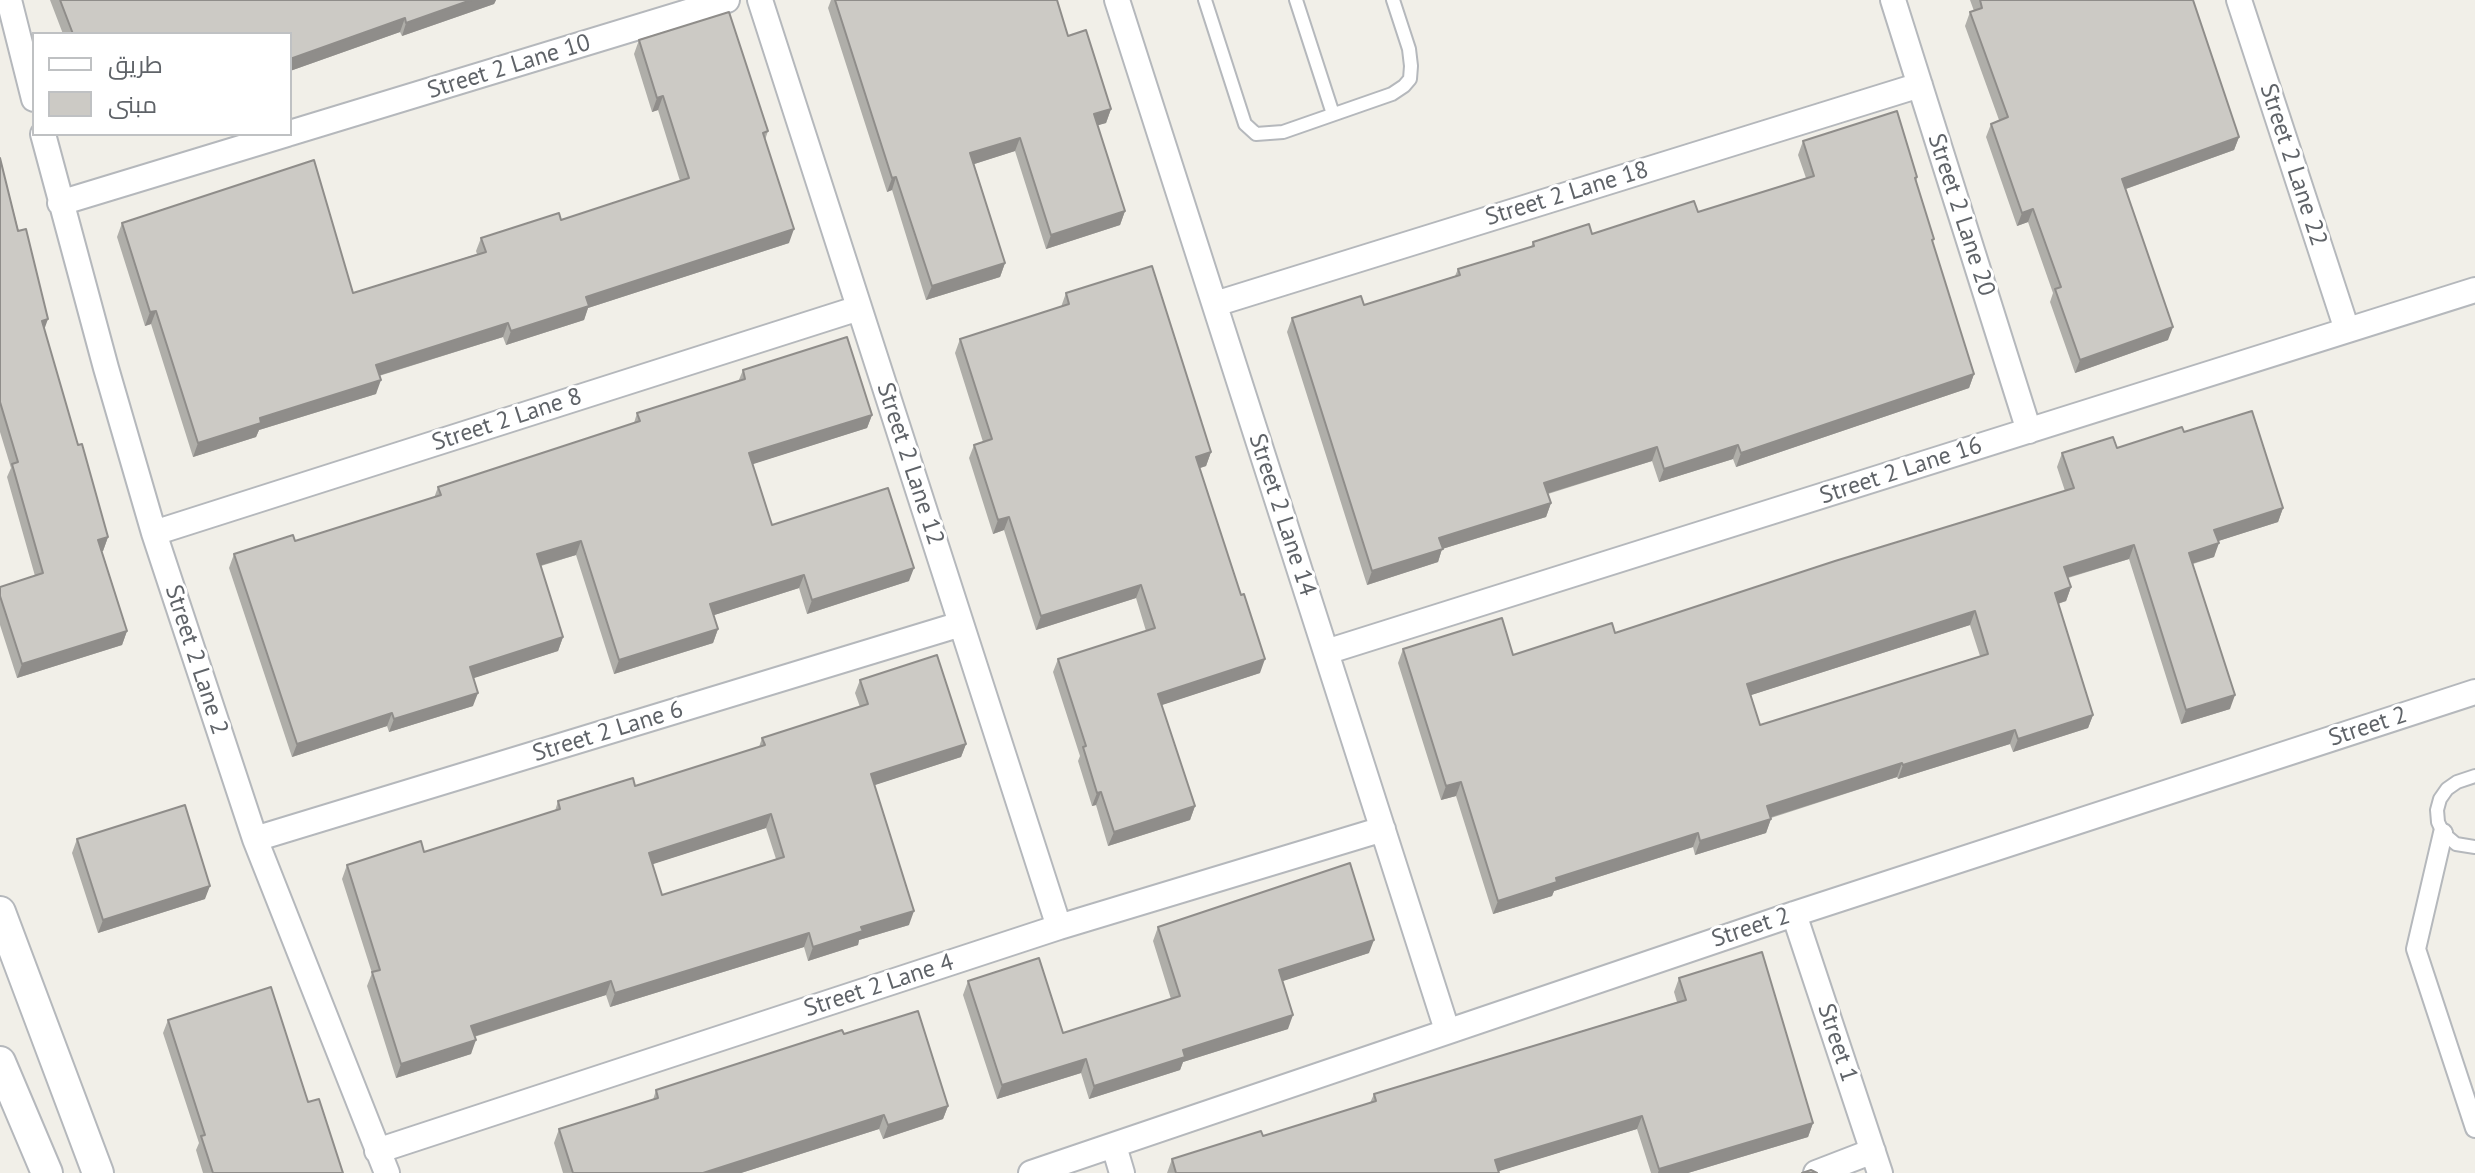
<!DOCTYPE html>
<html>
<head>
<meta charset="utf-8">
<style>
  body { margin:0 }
  #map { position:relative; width:2475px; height:1173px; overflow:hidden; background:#f1efe8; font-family:"PT Sans",Cairo,sans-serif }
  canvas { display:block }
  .legend { position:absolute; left:32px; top:32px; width:260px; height:104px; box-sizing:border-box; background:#fff; border:2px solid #bfc1c3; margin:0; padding:10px 14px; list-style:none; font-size:24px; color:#5f6368 }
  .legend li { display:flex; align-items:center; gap:16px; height:40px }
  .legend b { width:40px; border:2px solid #bfc1c3 }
</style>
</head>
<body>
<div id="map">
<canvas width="2475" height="1173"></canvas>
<ul class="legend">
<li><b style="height:10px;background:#fff"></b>طريق</li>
<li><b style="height:22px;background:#cccac5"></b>مبنى</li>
</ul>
</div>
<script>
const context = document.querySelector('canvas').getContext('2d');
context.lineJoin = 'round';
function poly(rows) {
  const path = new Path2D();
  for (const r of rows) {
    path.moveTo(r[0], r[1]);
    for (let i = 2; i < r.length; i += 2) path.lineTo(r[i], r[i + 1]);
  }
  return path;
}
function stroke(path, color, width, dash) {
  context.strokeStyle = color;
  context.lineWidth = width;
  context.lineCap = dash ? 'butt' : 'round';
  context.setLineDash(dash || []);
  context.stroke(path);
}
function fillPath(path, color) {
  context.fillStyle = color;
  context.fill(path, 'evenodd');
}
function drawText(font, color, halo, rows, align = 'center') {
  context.font = font + ' "PT Sans",sans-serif';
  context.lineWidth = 6;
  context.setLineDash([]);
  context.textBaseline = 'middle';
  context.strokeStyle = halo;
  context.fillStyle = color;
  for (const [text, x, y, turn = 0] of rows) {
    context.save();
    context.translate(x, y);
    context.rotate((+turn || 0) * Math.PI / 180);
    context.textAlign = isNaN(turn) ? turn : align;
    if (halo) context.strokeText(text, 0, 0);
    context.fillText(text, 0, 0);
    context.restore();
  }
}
const service = poly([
  [1205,0,1245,124,1256,134,1283,132,1392,94,1404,86,1410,79,1411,66,1409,49,1393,0],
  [1296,0,1333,114],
  [2475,776,2457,782,2447,789,2440,799,2437,810,2438,822,2443,833,2456,844,2475,847]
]);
const pedestrian = poly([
  [2443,833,2416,949,2475,1128]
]);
const minor = poly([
  [9,0,34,99],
  [760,0,1059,927],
  [1117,0,1447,1030],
  [1893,0,2029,431],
  [2239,0,2347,330],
  [290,133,727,0],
  [43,134,106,368,154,533,255,839,387,1173],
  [60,203,287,134],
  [1215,304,1920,85],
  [154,533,859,308],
  [1326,652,2475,290],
  [255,839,961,624],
  [1794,914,1880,1173],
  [1114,1146,1122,1173],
  [377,1151,1059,927,1383,829],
  [1031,1173,1794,914,2475,692],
  [1816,1173,1873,1151]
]);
const tertiary = poly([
  [0,912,98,1173],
  [0,1062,47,1173]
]);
stroke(service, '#b5b8bc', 16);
stroke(pedestrian, '#b5b8bc', 22);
stroke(minor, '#b5b8bc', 28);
stroke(tertiary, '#b5b8bc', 34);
stroke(service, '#fff', 12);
stroke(pedestrian, '#fff', 18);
stroke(minor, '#fff', 24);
stroke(tertiary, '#fff', 30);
fillPath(poly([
  [50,0,496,0,494,4,402,36,400,32,290,71,290,34,63,34],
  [831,0,1057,0,1068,36,1111,109,1106,123,1097,125,1125,211,1120,225,1046,249,1015,151,974,164,1005,263,1000,277,926,300,892,190,887,192,828,8],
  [1970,0,2193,0,2239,137,2234,150,2126,189,2168,340,2075,373,2050,302,2053,293,2028,222,2017,226,1986,137,1991,124,1999,120,1965,26,1970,12,1974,11],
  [639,40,768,131,765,140,789,243,588,308,584,320,506,345,503,337,379,376,376,394,259,430,256,437,193,457,151,324,145,326,117,237,122,223,353,293,477,254,476,251,481,238,561,220,680,181,658,110,652,112,634,54],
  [1803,141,1917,177,1916,182,1933,243,1974,374,1969,388,1736,467,1733,459,1659,482,1652,461,1548,494,1551,503,1546,517,1442,549,1438,562,1367,585,1287,332,1292,318,1364,305,1455,276,1458,269,1531,247,1533,242,1592,234,1698,212,1806,178,1798,155],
  [0,158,44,330,78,445,108,537,103,551,102,551,127,631,122,645,17,678,0,625,0,596,35,576,7,477,11,468,0,432],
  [1066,293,1211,452,1206,466,1200,468,1260,673,1161,705,1195,806,1190,820,1108,846,1096,805,1092,806,1078,761,1080,756,1053,672,1058,659,1146,631,1136,598,1036,630,1004,530,993,534,969,458,974,445,983,442,955,353,960,339,1061,307],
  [743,370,872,415,867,428,752,464,772,525,909,581,807,614,799,588,714,615,718,629,713,643,614,674,576,555,541,566,563,637,558,651,473,678,473,706,389,732,387,726,292,757,229,568,234,554,295,541,434,498,438,487,634,423,637,413,738,382],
  [2184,432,2283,508,2278,522,2218,541,2214,557,2193,564,2230,709,2181,724,2129,559,2068,578,2071,587,2066,601,2058,604,2093,715,2088,728,2013,752,2010,744,1898,779,1897,777,1771,818,1766,833,1695,855,1693,847,1554,891,1552,896,1493,914,1456,796,1441,800,1398,663,1403,649,1513,655,1615,633,2065,491,2057,467,2062,453,2117,448],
  [1970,625,1980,656,1760,725,1751,695],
  [860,680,966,744,961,757,874,785,909,925,859,940,858,945,808,961,804,947,610,1007,606,995,474,1037,471,1054,396,1078,367,986,372,973,342,879,347,865,424,852,555,811,558,801,635,786,759,747,762,738,860,707,855,693],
  [766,828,776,859,662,895,652,864],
  [77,839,205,899,98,933,72,853],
  [1158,927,1369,953,1282,981,1288,1029,1183,1062,1180,1070,1089,1099,1081,1073,997,1099,963,995,968,981,1063,1033,1171,999,1153,941],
  [1679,978,1813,1123,1808,1137,1688,1173,1651,1173,1637,1129,1498,1171,1499,1173,1167,1173,1172,1159,1263,1136,1370,1103,1374,1094,1677,1002,1674,992],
  [168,1020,308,1102,343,1173,203,1173,196,1150,199,1143,163,1033],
  [844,1034,948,1106,943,1119,883,1139,879,1129,741,1173,563,1173,554,1143,559,1129,653,1100,656,1090]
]), '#afaea9');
fillPath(poly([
  [471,0,496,0,494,4,402,36,406,23],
  [405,18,400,32,290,71,290,59],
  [663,96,658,110,652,112,657,98],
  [1111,109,1106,123,1089,128,1094,114],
  [2239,137,2234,150,2117,192,2122,179],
  [1020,138,1015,151,965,167,970,153],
  [896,177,892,190,887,192,892,178],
  [2033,209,2028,222,2017,226,2022,213],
  [1125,211,1120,225,1046,249,1051,235],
  [794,229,789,243,588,308,584,320,506,345,511,331,586,297],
  [1005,263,1000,277,926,300,932,286],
  [156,311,151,324,145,326,150,312],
  [48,319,43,333,42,321],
  [508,323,503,337,371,378,376,365],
  [2173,327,2168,340,2075,373,2080,360],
  [1974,374,1969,388,1736,467,1741,453],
  [381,380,376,394,259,430,256,437,193,457,198,443,260,418],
  [872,415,867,428,744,467,749,453],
  [1738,445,1733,459,1659,482,1664,469],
  [1657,447,1652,461,1539,496,1544,483],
  [1211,452,1206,466,1191,471,1196,457],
  [1551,503,1546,517,1442,549,1438,562,1367,585,1372,571,1439,538],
  [2283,508,2278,522,2209,544,2214,530],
  [1009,517,1004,530,993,534,998,520],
  [108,537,103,551,93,554,98,540],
  [581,541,576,555,532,568,537,554],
  [2219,543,2214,557,2184,566,2189,553],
  [2134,545,2129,559,2059,580,2064,567],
  [914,568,909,581,807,614,812,600],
  [804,575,799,588,705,618,710,604],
  [1141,585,1136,598,1036,630,1041,616],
  [2071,587,2066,601,2050,606,2055,593],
  [1975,611,1970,625,1742,698,1747,684],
  [718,629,713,643,614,674,619,660],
  [127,631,122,645,17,678,22,664],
  [563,637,558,651,465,681,470,667],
  [1265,659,1260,673,1153,708,1158,694],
  [478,693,473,706,389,732,394,719],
  [2235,695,2230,709,2181,724,2186,710],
  [392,713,387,726,292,757,297,744],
  [2093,715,2088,728,2013,752,2018,739],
  [2015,730,2010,744,1898,779,1903,765],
  [966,744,961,757,866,788,871,774],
  [1902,763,1897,777,1762,820,1767,806],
  [1461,782,1456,796,1441,800,1446,786],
  [1101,792,1096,805,1092,806,1097,793],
  [1195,806,1190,820,1108,846,1114,832],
  [771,814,766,828,644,867,649,853],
  [1771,819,1766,833,1695,855,1700,841],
  [1698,833,1693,847,1554,891,1552,896,1493,914,1498,901,1556,878],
  [210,886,205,899,98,933,103,920],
  [914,911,909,925,859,940,858,945,808,961,813,947,861,927],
  [809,933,804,947,610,1007,615,993],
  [1374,940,1369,953,1274,984,1279,970],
  [611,981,606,995,466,1039,471,1026],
  [1293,1015,1288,1029,1183,1062,1180,1070,1089,1099,1094,1086,1183,1050],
  [476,1040,471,1054,396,1078,401,1064],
  [1086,1059,1081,1073,997,1099,1002,1085],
  [948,1106,943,1119,883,1139,888,1125],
  [884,1115,879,1129,741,1173,703,1173],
  [1642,1116,1637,1129,1493,1173,1495,1160],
  [1813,1123,1808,1137,1688,1173,1658,1173,1659,1169]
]), '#8f8d8a');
const building = poly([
  [60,0,471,0,406,23,405,18,290,59,290,34,73,34,60,0],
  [835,0,1057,0,1068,36,1086,30,1111,109,1094,114,1125,211,1051,235,1020,138,970,153,1005,263,932,286,896,177,892,178,835,0],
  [1980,0,2193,0,2239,137,2122,179,2173,327,2080,360,2055,289,2061,287,2033,209,2022,213,1991,124,2008,117,1970,12,1982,8,1980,0],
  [729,12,768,131,763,133,794,229,586,297,589,306,511,331,508,323,376,365,381,380,260,418,261,423,198,443,156,311,150,312,122,223,314,160,353,293,486,252,481,238,559,213,561,220,689,178,663,96,657,98,639,40,729,12],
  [1897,111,1917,177,1915,178,1934,239,1932,240,1974,374,1741,453,1738,445,1664,469,1657,447,1544,483,1551,503,1439,538,1443,549,1372,571,1292,318,1361,296,1364,305,1460,275,1458,269,1534,246,1533,242,1589,224,1592,234,1694,201,1698,212,1814,176,1803,141,1897,111],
  [0,158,18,231,26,229,48,319,42,321,78,445,82,444,108,537,98,540,127,631,22,664,0,596,0,587,43,573,12,464,18,462,0,402,0,158],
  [1152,266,1211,452,1196,457,1241,595,1244,594,1265,659,1158,694,1195,806,1114,832,1101,792,1097,793,1083,747,1086,746,1058,659,1155,628,1141,585,1041,616,1009,517,998,520,974,445,992,439,960,339,1069,304,1066,293,1152,266],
  [847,337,872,415,749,453,772,525,888,488,914,568,812,600,804,575,710,604,718,629,619,660,581,541,537,554,563,637,470,667,478,693,394,719,392,713,297,744,234,554,293,535,295,541,441,495,438,487,640,421,637,413,745,379,743,370,847,337],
  [2252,411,2283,508,2214,530,2219,543,2189,553,2235,695,2186,710,2134,545,2064,567,2071,587,2055,593,2093,715,2018,739,2015,730,1903,765,1902,763,1767,806,1771,819,1700,841,1698,833,1556,878,1557,882,1498,901,1461,782,1446,786,1403,649,1502,618,1513,655,1612,623,1615,633,1835,561,2074,488,2062,453,2113,437,2117,448,2182,427,2184,432,2252,411],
  [1975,611,1988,654,1760,725,1747,684,1975,611],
  [937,655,966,744,871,774,914,911,861,927,863,931,813,947,809,933,615,993,611,981,471,1026,476,1040,401,1064,372,972,380,970,347,865,421,841,424,852,560,809,558,801,633,778,635,786,765,745,762,738,868,704,860,680,937,655],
  [771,814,784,857,662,895,649,853,771,814],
  [185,805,210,886,103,920,77,839,185,805],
  [1350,863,1374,940,1279,970,1293,1015,1183,1050,1185,1057,1094,1086,1086,1059,1002,1085,968,981,1039,958,1063,1033,1180,996,1158,927,1350,863],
  [1762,952,1813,1123,1659,1169,1642,1116,1495,1160,1499,1173,1176,1173,1172,1159,1261,1131,1263,1136,1376,1101,1374,1094,1686,1000,1679,978,1762,952],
  [271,987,308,1102,319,1099,343,1173,213,1173,201,1136,205,1135,168,1020,271,987],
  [918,1011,948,1106,888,1125,884,1115,703,1173,573,1173,559,1129,658,1098,656,1090,842,1030,844,1034,918,1011],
  [1811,1170,1817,1173,1802,1173,1811,1170]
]);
fillPath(building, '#cccac5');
stroke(building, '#8f8d8a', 2);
drawText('24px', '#5f6368', '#fff', [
  ["Street 2 Lane 10",509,67,-17],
  ["Street 2 Lane 22",2293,165,72],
  ["Street 2 Lane 18",1567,194,-17],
  ["Street 2 Lane 20",1961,215,72],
  ["Street 2 Lane 8",507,420,-18],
  ["Street 2 Lane 12",910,464,72],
  ["Street 2 Lane 16",1901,471,-18],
  ["Street 2 Lane 14",1282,515,72],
  ["Street 2 Lane 2",196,660,72],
  ["Street 2",2368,727,-18],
  ["Street 2 Lane 6",608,732,-17],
  ["Street 2",1751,928,-18],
  ["Street 2 Lane 4",879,986,-18],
  ["Street 1",1837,1043,72]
]);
</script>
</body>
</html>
